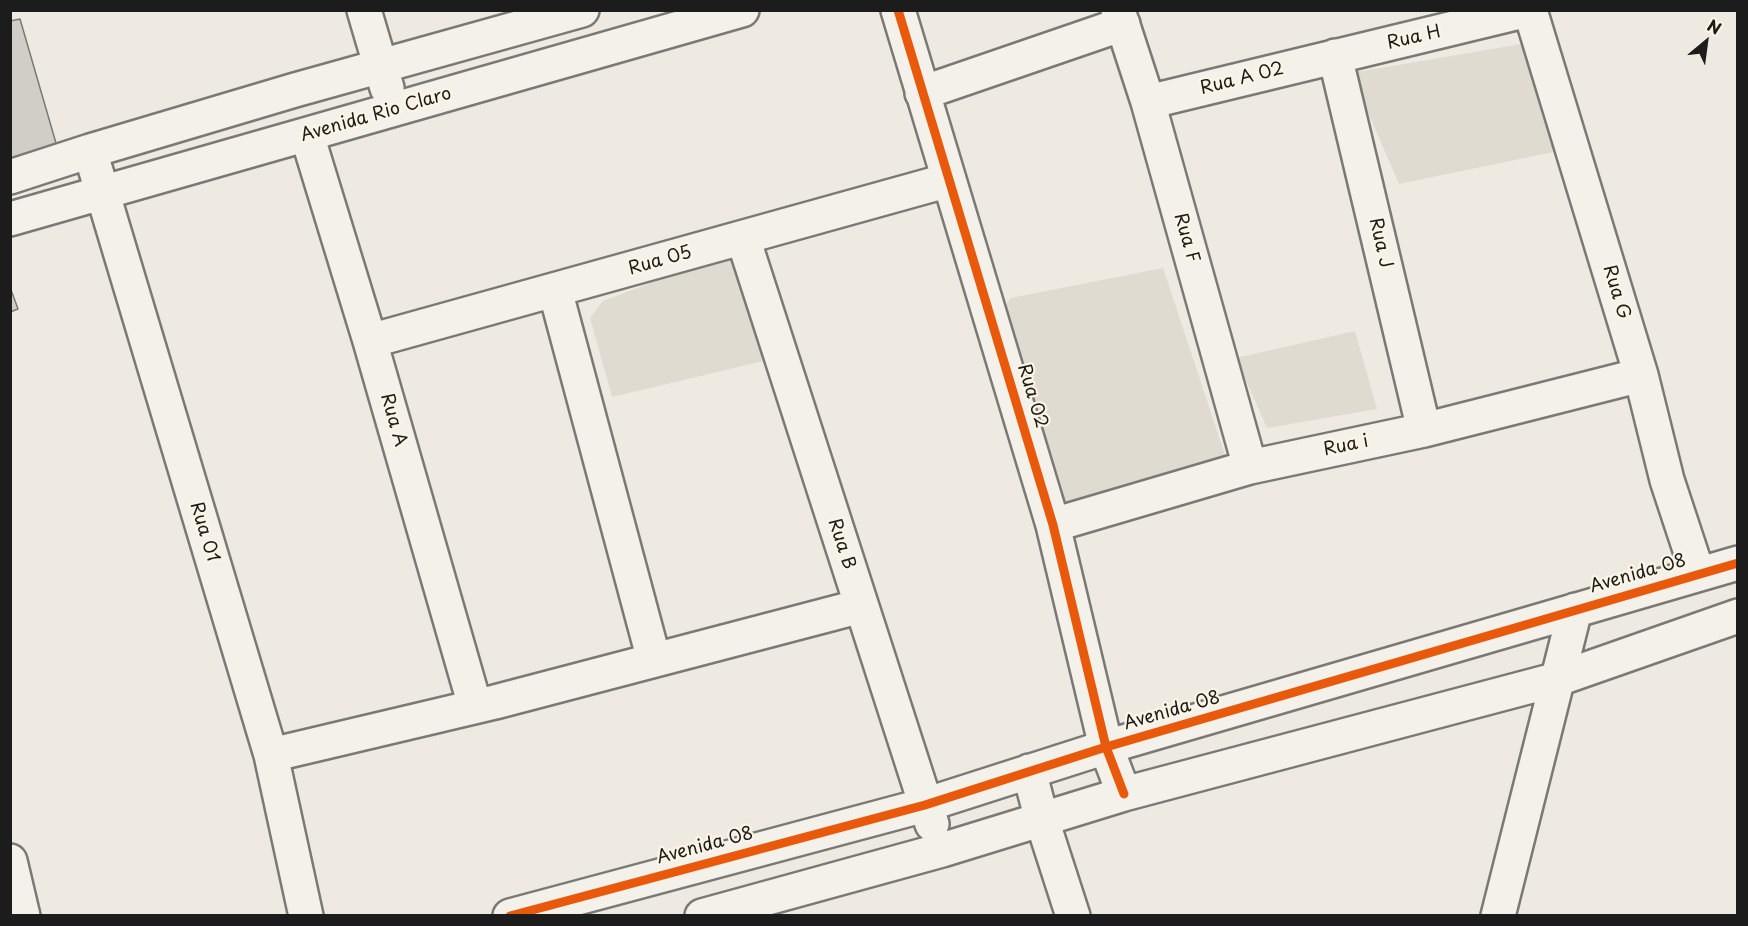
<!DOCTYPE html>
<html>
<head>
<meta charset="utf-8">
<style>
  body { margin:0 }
  #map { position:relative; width:1748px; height:926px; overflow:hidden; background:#eeeae2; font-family:"Playpen Sans",sans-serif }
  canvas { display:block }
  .frame { position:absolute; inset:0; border:12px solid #1c1c1c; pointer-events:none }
  .north { position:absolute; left:1676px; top:12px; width:60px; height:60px; -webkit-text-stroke:4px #fcf5e5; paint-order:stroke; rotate:29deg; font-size:16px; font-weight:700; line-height:24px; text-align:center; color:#1c1c1c }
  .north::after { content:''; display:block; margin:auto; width:21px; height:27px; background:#1c1c1c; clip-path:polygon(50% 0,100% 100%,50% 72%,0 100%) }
</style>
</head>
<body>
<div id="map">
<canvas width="1748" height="926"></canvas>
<div class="frame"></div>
<div class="north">N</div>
</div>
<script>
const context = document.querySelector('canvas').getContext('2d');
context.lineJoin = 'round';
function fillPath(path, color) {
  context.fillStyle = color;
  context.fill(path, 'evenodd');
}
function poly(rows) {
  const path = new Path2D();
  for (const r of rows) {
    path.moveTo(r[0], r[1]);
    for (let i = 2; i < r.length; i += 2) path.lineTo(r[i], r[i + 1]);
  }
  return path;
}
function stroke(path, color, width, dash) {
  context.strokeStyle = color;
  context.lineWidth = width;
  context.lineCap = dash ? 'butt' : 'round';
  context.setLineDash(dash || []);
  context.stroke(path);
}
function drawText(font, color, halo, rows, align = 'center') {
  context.font = font + ' "Playpen Sans",sans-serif';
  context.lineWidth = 4.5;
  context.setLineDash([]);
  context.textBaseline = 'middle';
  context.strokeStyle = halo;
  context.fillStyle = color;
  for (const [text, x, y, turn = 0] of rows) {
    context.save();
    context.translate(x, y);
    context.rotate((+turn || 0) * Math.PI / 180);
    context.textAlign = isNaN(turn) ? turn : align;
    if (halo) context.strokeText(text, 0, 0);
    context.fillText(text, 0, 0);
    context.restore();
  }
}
fillPath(poly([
  [1521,44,1558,151,1399,184,1351,73],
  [738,250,768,360,612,397,590,318,603,301],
  [1163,268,1225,455,1061,504,1000,312,1011,298],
  [1355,331,1377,409,1267,428,1236,358]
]), '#dfdbd0');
const building = poly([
  [20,19,58,150,10,163,10,21,20,19],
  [10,287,18,309,10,312,10,287]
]);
fillPath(building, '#d1cec8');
stroke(building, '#7a7975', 1.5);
const minor = poly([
  [364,10,387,88],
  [898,10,1053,525,1106,747,1124,794],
  [1118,10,1148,102,1250,467],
  [1530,10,1641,375,1667,480,1698,574],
  [1335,56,1424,430],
  [922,93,1123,24],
  [1148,102,1528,10],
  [307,135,370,341,475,706],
  [90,151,271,755,306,916],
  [10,177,90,151,295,90,582,10],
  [10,219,742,10],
  [743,238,932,824],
  [555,290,654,660],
  [370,341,949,180],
  [1053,525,1250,467,1424,430,1641,375],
  [271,755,495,702,861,606],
  [1029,771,1042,820,1073,916],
  [10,861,23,916],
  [510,916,925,805,1106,747,1738,563],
  [702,916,942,850,1124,794,1558,679,1738,616],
  [1498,916,1575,610]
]);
stroke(minor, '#7a7975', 38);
stroke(minor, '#f4f1ea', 33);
stroke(poly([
  [898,10,1053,525,1106,747,1124,794],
  [510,916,925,805,1106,747,1738,563]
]), '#e8590c', 9);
drawText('18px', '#1c1c1c', '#fcf5e5', [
  ["Rua H",1414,38,-13],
  ["Rua A 02",1242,79,-14],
  ["Avenida Rio Claro",376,115,-16],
  ["Rua F",1186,238,74],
  ["Rua J",1380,243,77],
  ["Rua 05",660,261,-16],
  ["Rua G",1616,292,73],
  ["Rua 02",1032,396,73],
  ["Rua A",393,420,74],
  ["Rua i",1346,446,-12],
  ["Rua 01",204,532,73],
  ["Rua B",841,544,72],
  ["Avenida 08",1638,574,-16],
  ["Avenida 08",1172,711,-16],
  ["Avenida 08",705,846,-15]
]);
</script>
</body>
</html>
